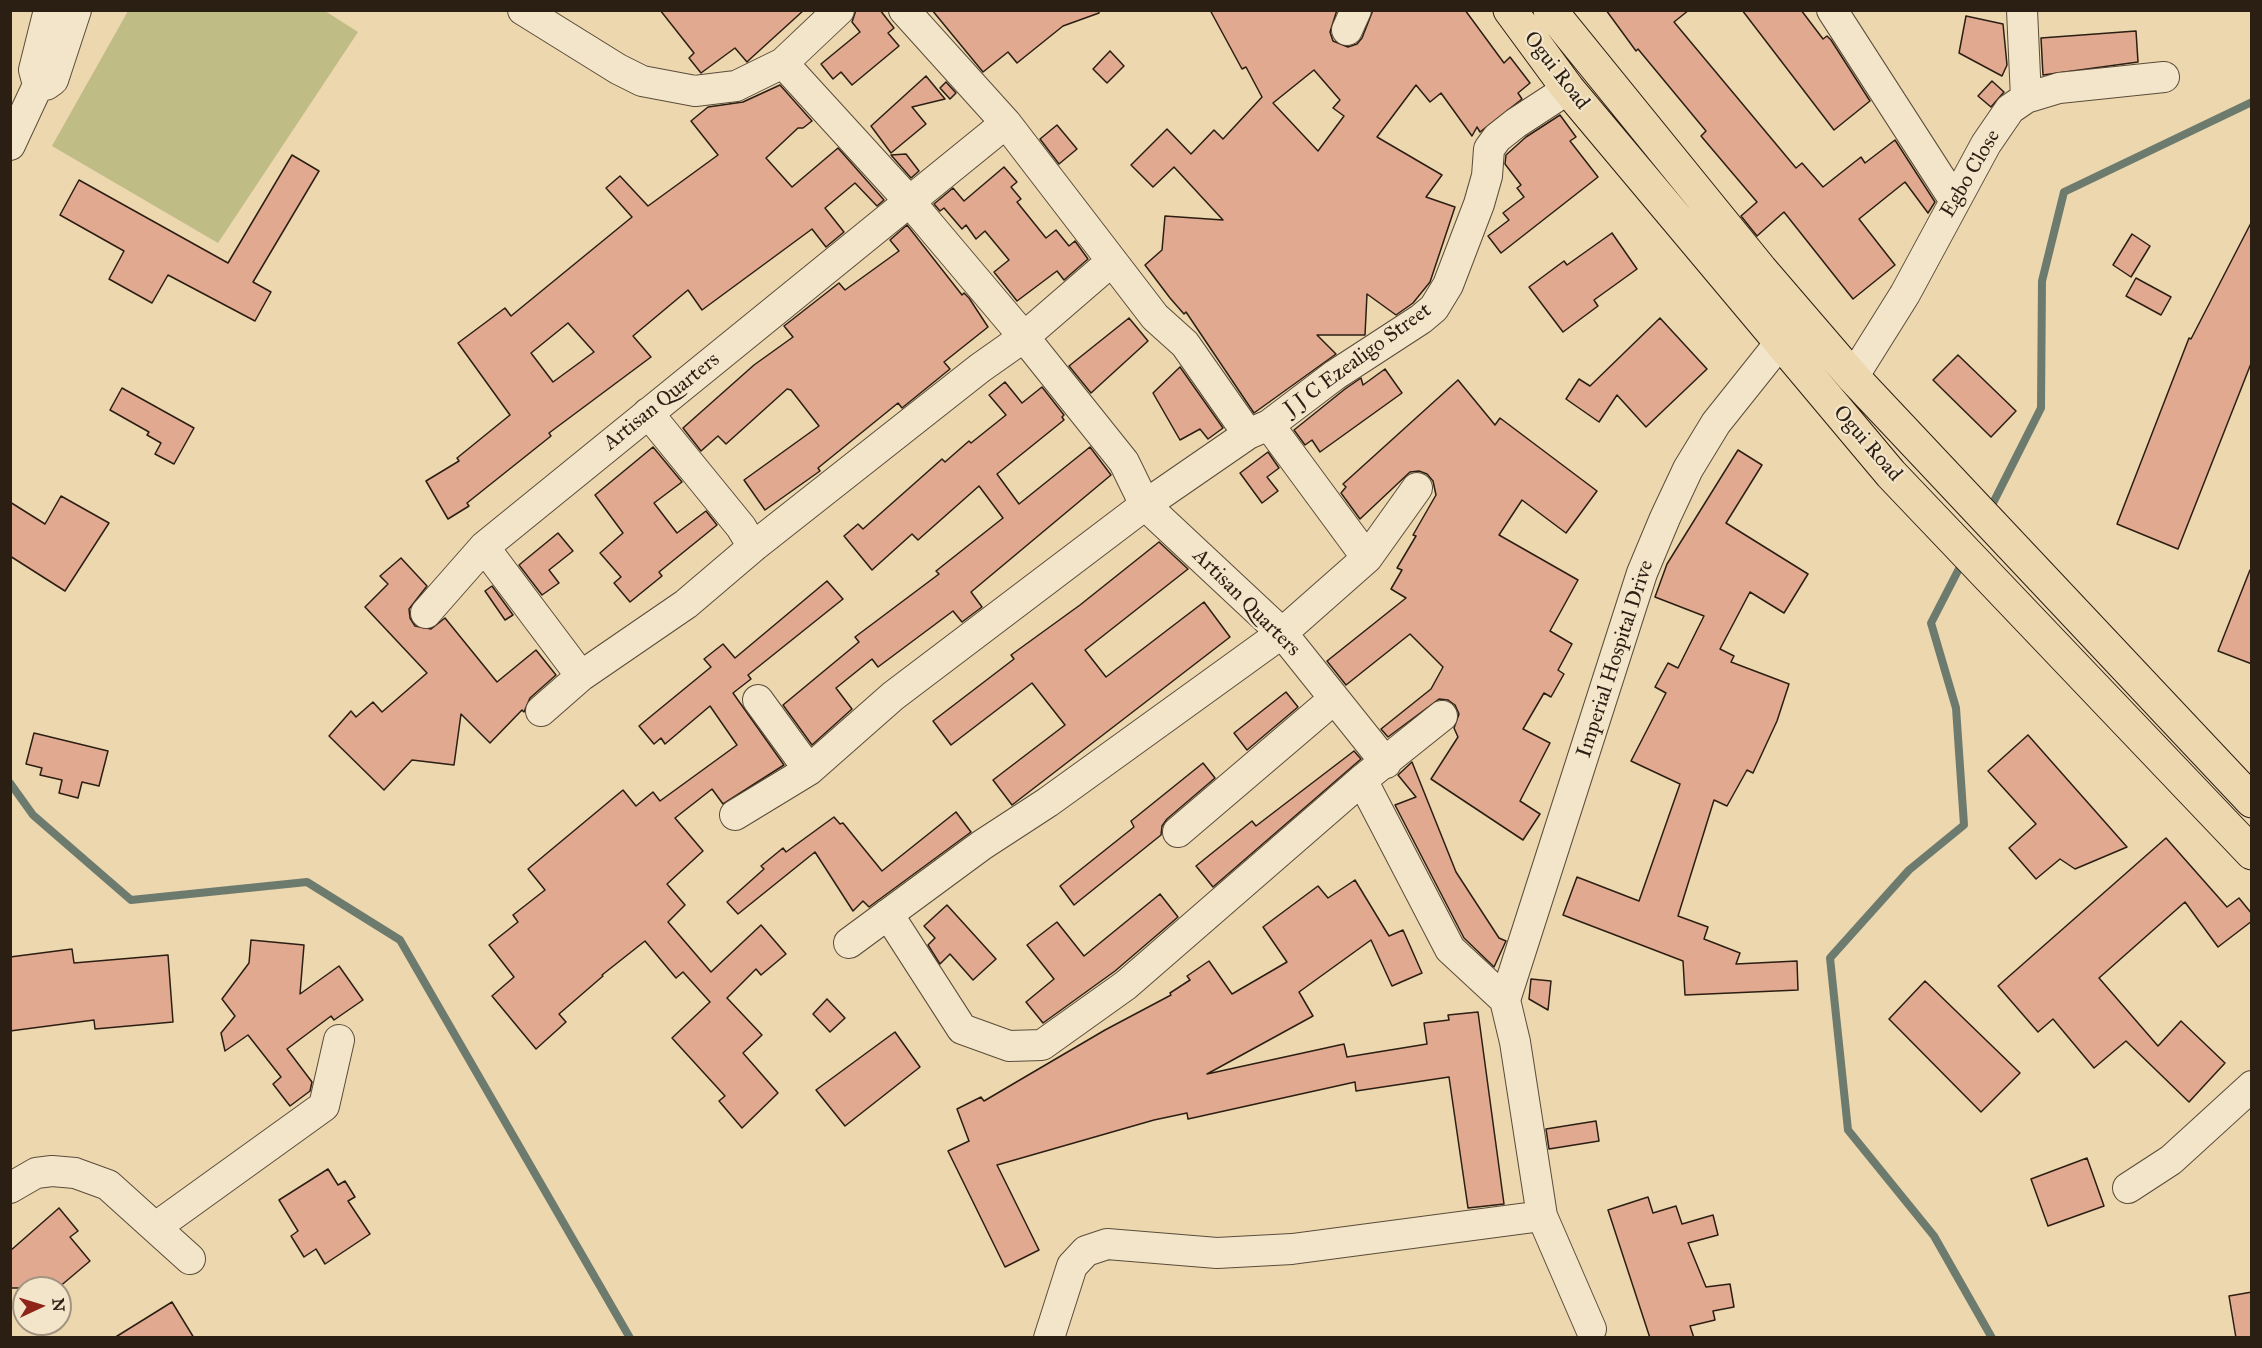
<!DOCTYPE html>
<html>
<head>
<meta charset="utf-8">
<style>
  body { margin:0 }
  #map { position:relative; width:2262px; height:1348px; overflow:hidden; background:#ecd7ae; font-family:"IM FELL Great Primer",serif }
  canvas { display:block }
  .frame { position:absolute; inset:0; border:12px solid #2b1e13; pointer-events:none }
  .north { position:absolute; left:12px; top:1276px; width:60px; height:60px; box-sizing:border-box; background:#f3e5ca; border:2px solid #a39581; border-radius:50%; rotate:86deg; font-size:16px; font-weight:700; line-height:24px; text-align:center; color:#2b1e13 }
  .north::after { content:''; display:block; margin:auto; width:21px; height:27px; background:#8f2418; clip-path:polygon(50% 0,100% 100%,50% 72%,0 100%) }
</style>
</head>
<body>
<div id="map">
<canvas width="2262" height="1348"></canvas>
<div class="frame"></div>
<div class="north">N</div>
</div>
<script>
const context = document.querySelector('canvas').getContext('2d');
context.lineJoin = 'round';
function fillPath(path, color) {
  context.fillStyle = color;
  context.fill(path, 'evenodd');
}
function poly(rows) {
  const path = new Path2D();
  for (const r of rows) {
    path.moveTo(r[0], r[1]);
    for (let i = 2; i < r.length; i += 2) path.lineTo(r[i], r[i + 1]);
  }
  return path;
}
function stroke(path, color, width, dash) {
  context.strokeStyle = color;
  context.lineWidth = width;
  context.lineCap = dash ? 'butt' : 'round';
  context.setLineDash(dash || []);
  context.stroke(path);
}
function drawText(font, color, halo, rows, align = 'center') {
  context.font = font + ' "IM FELL Great Primer",serif';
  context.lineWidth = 4.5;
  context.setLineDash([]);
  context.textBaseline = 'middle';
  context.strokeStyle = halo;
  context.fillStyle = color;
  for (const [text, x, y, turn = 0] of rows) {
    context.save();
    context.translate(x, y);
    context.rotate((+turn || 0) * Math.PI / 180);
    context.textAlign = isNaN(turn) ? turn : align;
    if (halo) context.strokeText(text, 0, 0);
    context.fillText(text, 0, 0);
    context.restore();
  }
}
fillPath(poly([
  [128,11,325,11,358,32,218,243,52,146]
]), '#bfbc85');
stroke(poly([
  [1989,511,2041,408,2042,281,2064,192,2252,102],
  [1963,561,1931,623,1956,708,1964,825,1909,870,1830,958,1848,1130,1934,1236,1992,1338],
  [10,783,33,815,131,900,307,882,400,940,630,1338]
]), '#6d7b6f', 8);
const building = poly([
  [660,10,804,10,749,60,747,62,735,48,701,73,689,58,694,53,660,10],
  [856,10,880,10,894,28,888,33,899,46,852,85,841,72,833,79,821,64,860,32,852,22,856,10],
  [932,10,1099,10,1099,13,1063,26,1017,63,1008,52,983,72,932,10],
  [1210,10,1337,10,1330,32,1333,41,1348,47,1357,44,1362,38,1373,10,1465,10,1504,63,1510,57,1530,83,1518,93,1522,99,1480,132,1477,127,1472,136,1441,93,1430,102,1416,85,1377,137,1442,175,1426,197,1455,207,1430,282,1413,303,1396,315,1367,294,1365,335,1317,335,1336,354,1254,413,1186,312,1184,314,1170,298,1145,265,1162,250,1165,216,1223,220,1174,167,1153,187,1131,165,1167,129,1191,154,1214,130,1223,139,1262,97,1246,67,1242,69,1210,10],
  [1314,70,1340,100,1333,108,1344,116,1318,151,1273,103,1314,70],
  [1606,10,1689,10,1674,22,1796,168,1802,163,1823,187,1861,157,1865,163,1895,140,1935,202,1928,213,1905,182,1859,219,1895,265,1853,299,1784,212,1757,236,1741,216,1757,202,1701,136,1706,131,1638,49,1636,51,1606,10],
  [1742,10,1801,10,1823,39,1827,36,1831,40,1870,101,1834,130,1742,10],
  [1966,16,2003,24,2007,65,2002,76,1959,53,1966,16],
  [2136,31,2138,62,2043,75,2041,38,2136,31],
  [1110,51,1124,66,1107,83,1093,69,1110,51],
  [926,76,945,99,912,107,926,124,891,153,871,126,926,76],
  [1992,81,2004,92,1991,107,1978,96,1992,81],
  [946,82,956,93,950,99,940,88,946,82],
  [780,85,812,121,803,128,798,128,766,158,792,187,838,148,884,200,877,206,855,183,825,208,844,232,826,247,812,229,702,310,688,290,633,336,651,357,549,433,551,436,467,503,469,506,448,519,426,481,459,461,457,458,510,415,458,343,505,308,511,316,632,217,606,188,620,176,648,206,718,155,691,121,708,107,743,102,780,85],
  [568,323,594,352,553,382,531,353,568,323],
  [1560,115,1576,137,1570,141,1598,177,1501,253,1488,236,1509,220,1503,213,1524,197,1517,188,1521,185,1505,164,1506,155,1526,137,1560,115],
  [1057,125,1077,149,1059,164,1040,139,1057,125],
  [906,154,919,171,911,178,891,155,906,154],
  [292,155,319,171,253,282,271,292,255,321,168,275,152,303,109,279,124,251,60,215,79,180,228,263,292,155],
  [1004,167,1017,182,1011,187,1021,199,1017,202,1046,238,1056,230,1069,246,1075,241,1088,259,1064,280,1057,271,1017,301,994,272,1009,260,985,231,976,239,966,225,962,229,944,208,940,211,934,204,953,188,964,201,1004,167],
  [2252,221,2252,361,2178,549,2117,524,2189,338,2191,339,2252,221],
  [907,225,962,295,964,293,969,298,988,327,944,362,950,369,902,408,898,403,818,468,820,471,765,510,744,480,819,426,791,390,787,389,726,444,718,436,701,451,683,428,754,365,793,337,784,326,839,283,845,290,899,251,890,240,907,225],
  [1612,233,1637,269,1594,300,1598,306,1563,332,1529,287,1564,261,1567,265,1612,233],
  [2132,234,2150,246,2131,277,2113,265,2132,234],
  [2136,278,2171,297,2161,315,2126,296,2136,278],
  [1129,318,1148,341,1091,393,1069,366,1129,318],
  [1660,318,1707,369,1646,427,1617,395,1599,422,1566,399,1579,379,1590,386,1660,318],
  [1958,355,2016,411,1991,437,1933,380,1958,355],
  [1180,367,1223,428,1208,439,1200,429,1180,440,1153,393,1180,367],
  [1385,369,1402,393,1320,452,1312,440,1305,445,1294,430,1345,389,1361,378,1363,385,1385,369],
  [1458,380,1495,425,1500,418,1597,491,1566,533,1522,500,1499,535,1578,580,1550,631,1572,644,1558,670,1564,674,1551,697,1544,693,1523,729,1550,743,1520,801,1540,814,1523,840,1431,779,1458,737,1454,728,1459,714,1455,705,1448,700,1439,699,1388,737,1381,729,1431,689,1443,667,1410,634,1346,685,1327,661,1406,598,1391,589,1402,570,1397,568,1416,536,1413,535,1436,495,1433,481,1427,474,1419,471,1410,472,1360,519,1341,493,1346,487,1343,484,1458,380],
  [1005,382,1022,403,1042,387,1064,415,1062,417,1064,420,997,474,1019,504,1090,447,1111,475,971,592,982,607,962,622,953,611,878,667,872,659,836,688,852,709,812,745,783,705,859,642,855,637,939,574,936,571,1003,518,979,486,918,540,912,534,872,570,844,536,858,524,863,529,942,459,945,462,969,441,971,443,1006,415,989,395,1005,382],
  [122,388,194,428,174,464,155,454,161,443,147,435,149,432,110,410,122,388],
  [653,447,682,482,654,503,677,533,706,511,717,525,659,572,662,576,630,602,614,583,621,577,600,553,623,533,595,495,653,447],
  [1738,450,1762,465,1726,523,1808,574,1784,613,1750,592,1720,649,1734,656,1731,662,1789,684,1777,721,1753,773,1747,770,1727,806,1714,800,1678,916,1708,927,1704,939,1740,953,1736,964,1797,961,1798,990,1685,995,1683,961,1563,915,1577,877,1639,901,1680,784,1631,761,1666,693,1655,687,1668,663,1678,668,1704,616,1655,597,1667,564,1738,450],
  [1268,452,1279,468,1267,477,1278,491,1262,503,1240,473,1268,452],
  [61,496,109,523,65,591,10,556,10,502,45,524,61,496],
  [558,533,573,551,549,570,559,583,542,595,519,565,558,533],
  [1159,542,1188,569,1085,650,1106,677,1204,602,1230,637,1012,805,993,780,1065,725,1032,683,951,745,933,721,1014,659,1011,655,1080,605,1159,542],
  [401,558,427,586,409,609,410,618,415,626,431,629,445,618,497,682,536,650,556,675,530,698,524,712,522,710,490,743,461,714,454,765,412,760,384,790,329,736,351,711,356,717,373,702,382,712,427,673,365,607,388,584,380,576,401,558],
  [2250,570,2252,570,2252,664,2218,651,2250,570],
  [827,581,843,599,748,675,751,679,733,693,784,765,723,804,712,789,675,818,703,851,667,884,685,905,668,922,711,972,761,925,786,954,761,975,756,969,727,998,762,1035,743,1053,778,1093,742,1128,719,1101,725,1096,672,1038,710,1002,683,972,676,978,645,941,602,975,603,976,559,1014,566,1022,536,1049,492,996,514,977,489,945,518,922,513,915,545,890,528,869,623,790,636,806,653,792,660,801,737,745,710,706,665,744,661,738,654,744,639,726,711,667,704,659,723,644,735,658,827,581],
  [492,586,513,615,505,620,485,591,492,586],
  [1286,692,1298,707,1247,750,1234,733,1286,692],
  [34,733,108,751,99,786,82,782,78,798,59,793,62,780,40,775,42,768,26,764,34,733],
  [2028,735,2127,847,2075,869,2060,859,2036,879,2009,848,2036,824,1988,771,2028,735],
  [1354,751,1361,759,1213,887,1196,866,1252,821,1256,826,1354,751],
  [1412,762,1456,872,1499,938,1506,941,1494,967,1464,938,1395,805,1416,797,1398,775,1412,762],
  [1203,763,1215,778,1167,819,1162,826,1161,835,1074,905,1060,886,1134,827,1131,821,1203,763],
  [956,812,971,832,869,907,863,901,853,911,815,852,738,914,727,902,764,869,761,866,783,848,786,852,834,817,840,824,843,823,882,871,956,812],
  [2166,838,2227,907,2239,898,2252,914,2252,921,2218,947,2185,902,2099,978,2158,1046,2181,1021,2225,1063,2189,1102,2126,1041,2094,1068,2053,1019,2038,1032,1998,986,2166,838],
  [1355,880,1389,936,1403,930,1422,973,1392,986,1371,940,1299,992,1313,1016,1207,1074,1344,1044,1347,1057,1427,1044,1424,1023,1449,1020,1448,1015,1478,1012,1504,1204,1468,1208,1449,1077,1356,1091,1355,1082,1188,1119,1187,1113,1154,1120,997,1165,1039,1250,1005,1267,948,1151,969,1141,957,1109,981,1097,984,1101,1105,1030,1171,995,1170,993,1190,980,1187,976,1209,961,1232,994,1287,962,1263,927,1318,886,1328,898,1355,880],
  [1160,894,1178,917,1115,971,1043,1023,1026,1002,1054,979,1027,945,1057,922,1084,956,1160,894],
  [947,905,996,959,973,980,950,954,940,964,928,945,935,938,924,926,947,905],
  [251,940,304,945,300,994,339,966,363,1000,334,1020,331,1016,287,1049,312,1082,310,1091,290,1106,273,1084,281,1077,248,1035,225,1051,221,1033,235,1016,222,999,249,963,251,940],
  [72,949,74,963,168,955,173,1022,95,1029,94,1020,10,1031,10,957,72,949],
  [1531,979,1551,981,1548,1010,1529,999,1531,979],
  [1925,981,2020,1073,1981,1112,1889,1019,1925,981],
  [827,999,845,1018,830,1032,813,1014,827,999],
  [895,1032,920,1067,845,1126,816,1090,895,1032],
  [1596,1121,1599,1141,1549,1149,1546,1129,1596,1121],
  [2087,1158,2104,1206,2048,1226,2031,1179,2087,1158],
  [328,1169,338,1185,345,1181,355,1197,348,1201,370,1234,325,1264,316,1249,304,1257,291,1236,298,1231,279,1200,328,1169],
  [1648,1197,1653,1213,1676,1206,1682,1224,1713,1215,1718,1235,1688,1243,1706,1287,1730,1284,1734,1307,1713,1311,1715,1320,1690,1326,1694,1338,1650,1338,1608,1210,1648,1197],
  [59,1208,78,1231,70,1237,90,1261,58,1288,10,1288,10,1251,59,1208],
  [2252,1292,2252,1338,2236,1338,2229,1296,2252,1292],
  [172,1302,194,1338,114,1338,172,1302]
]);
fillPath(building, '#e1aa90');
stroke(building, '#2b1e13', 1.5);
const minor = poly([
  [523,10,618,69,642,81,695,91,736,86,783,63,839,10],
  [1832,10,1955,201],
  [2022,10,2026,98],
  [1347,30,1356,10],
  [783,63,910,202,1024,337,1124,462,1145,505,1282,633,1386,763],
  [38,85,46,85,53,80,76,10],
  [38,85,34,70,49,10],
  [10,145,38,85],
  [1853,377,1905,294,1986,144,2010,109,2026,98,2059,88,2164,77],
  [648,413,741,527,753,547],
  [1269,425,1367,558,1417,488],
  [1248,434,1269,425,1335,375,1421,319,1434,308,1448,285,1479,204,1487,176,1489,149,1497,138,1516,123,1568,89],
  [484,547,581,676],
  [426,613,484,547,1006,123],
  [758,700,809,770],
  [541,711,581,676,686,604,753,547,980,368,1024,337,1112,261],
  [1362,780,1450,949,1505,1000,1515,1042,1542,1216,1591,1329],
  [735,815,809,770,893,696,1145,505,1248,434,1185,344,1155,317,1006,123,904,10],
  [1178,832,1334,699],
  [888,914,962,1029,1009,1046,1042,1045,1126,985,1362,780,1442,716],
  [849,943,982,845,1048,802,1282,633,1367,558],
  [1505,1000,1642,573,1665,518,1688,469,1716,423,1779,344],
  [10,1188,36,1173,52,1171,75,1173,108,1185,190,1259],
  [2128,1188,2171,1160,2252,1086],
  [156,1227,324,1106,339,1040],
  [1049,1338,1072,1266,1086,1251,1107,1244,1217,1253,1292,1249,1542,1216]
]);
const major = poly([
  [1510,10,1568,89,1891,474,2252,853],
  [1550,10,1761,270,1853,377,2252,801]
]);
stroke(minor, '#5b4c3a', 32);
stroke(major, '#2b1e13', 35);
stroke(minor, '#f3e5ca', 30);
stroke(major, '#ecd7ae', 33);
drawText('21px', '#2b1e13', '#f3e5ca', [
  ["Ogui Road",1556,71,52],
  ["Egbo Close",1971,174,-60],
  ["J J C Ezealigo Street",1358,360,-36],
  ["Artisan Quarters",662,402,-39],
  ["Ogui Road",1867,444,49],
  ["Artisan Quarters",1246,603,45],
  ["Imperial Hospital Drive",1616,659,-72]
]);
</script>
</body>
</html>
